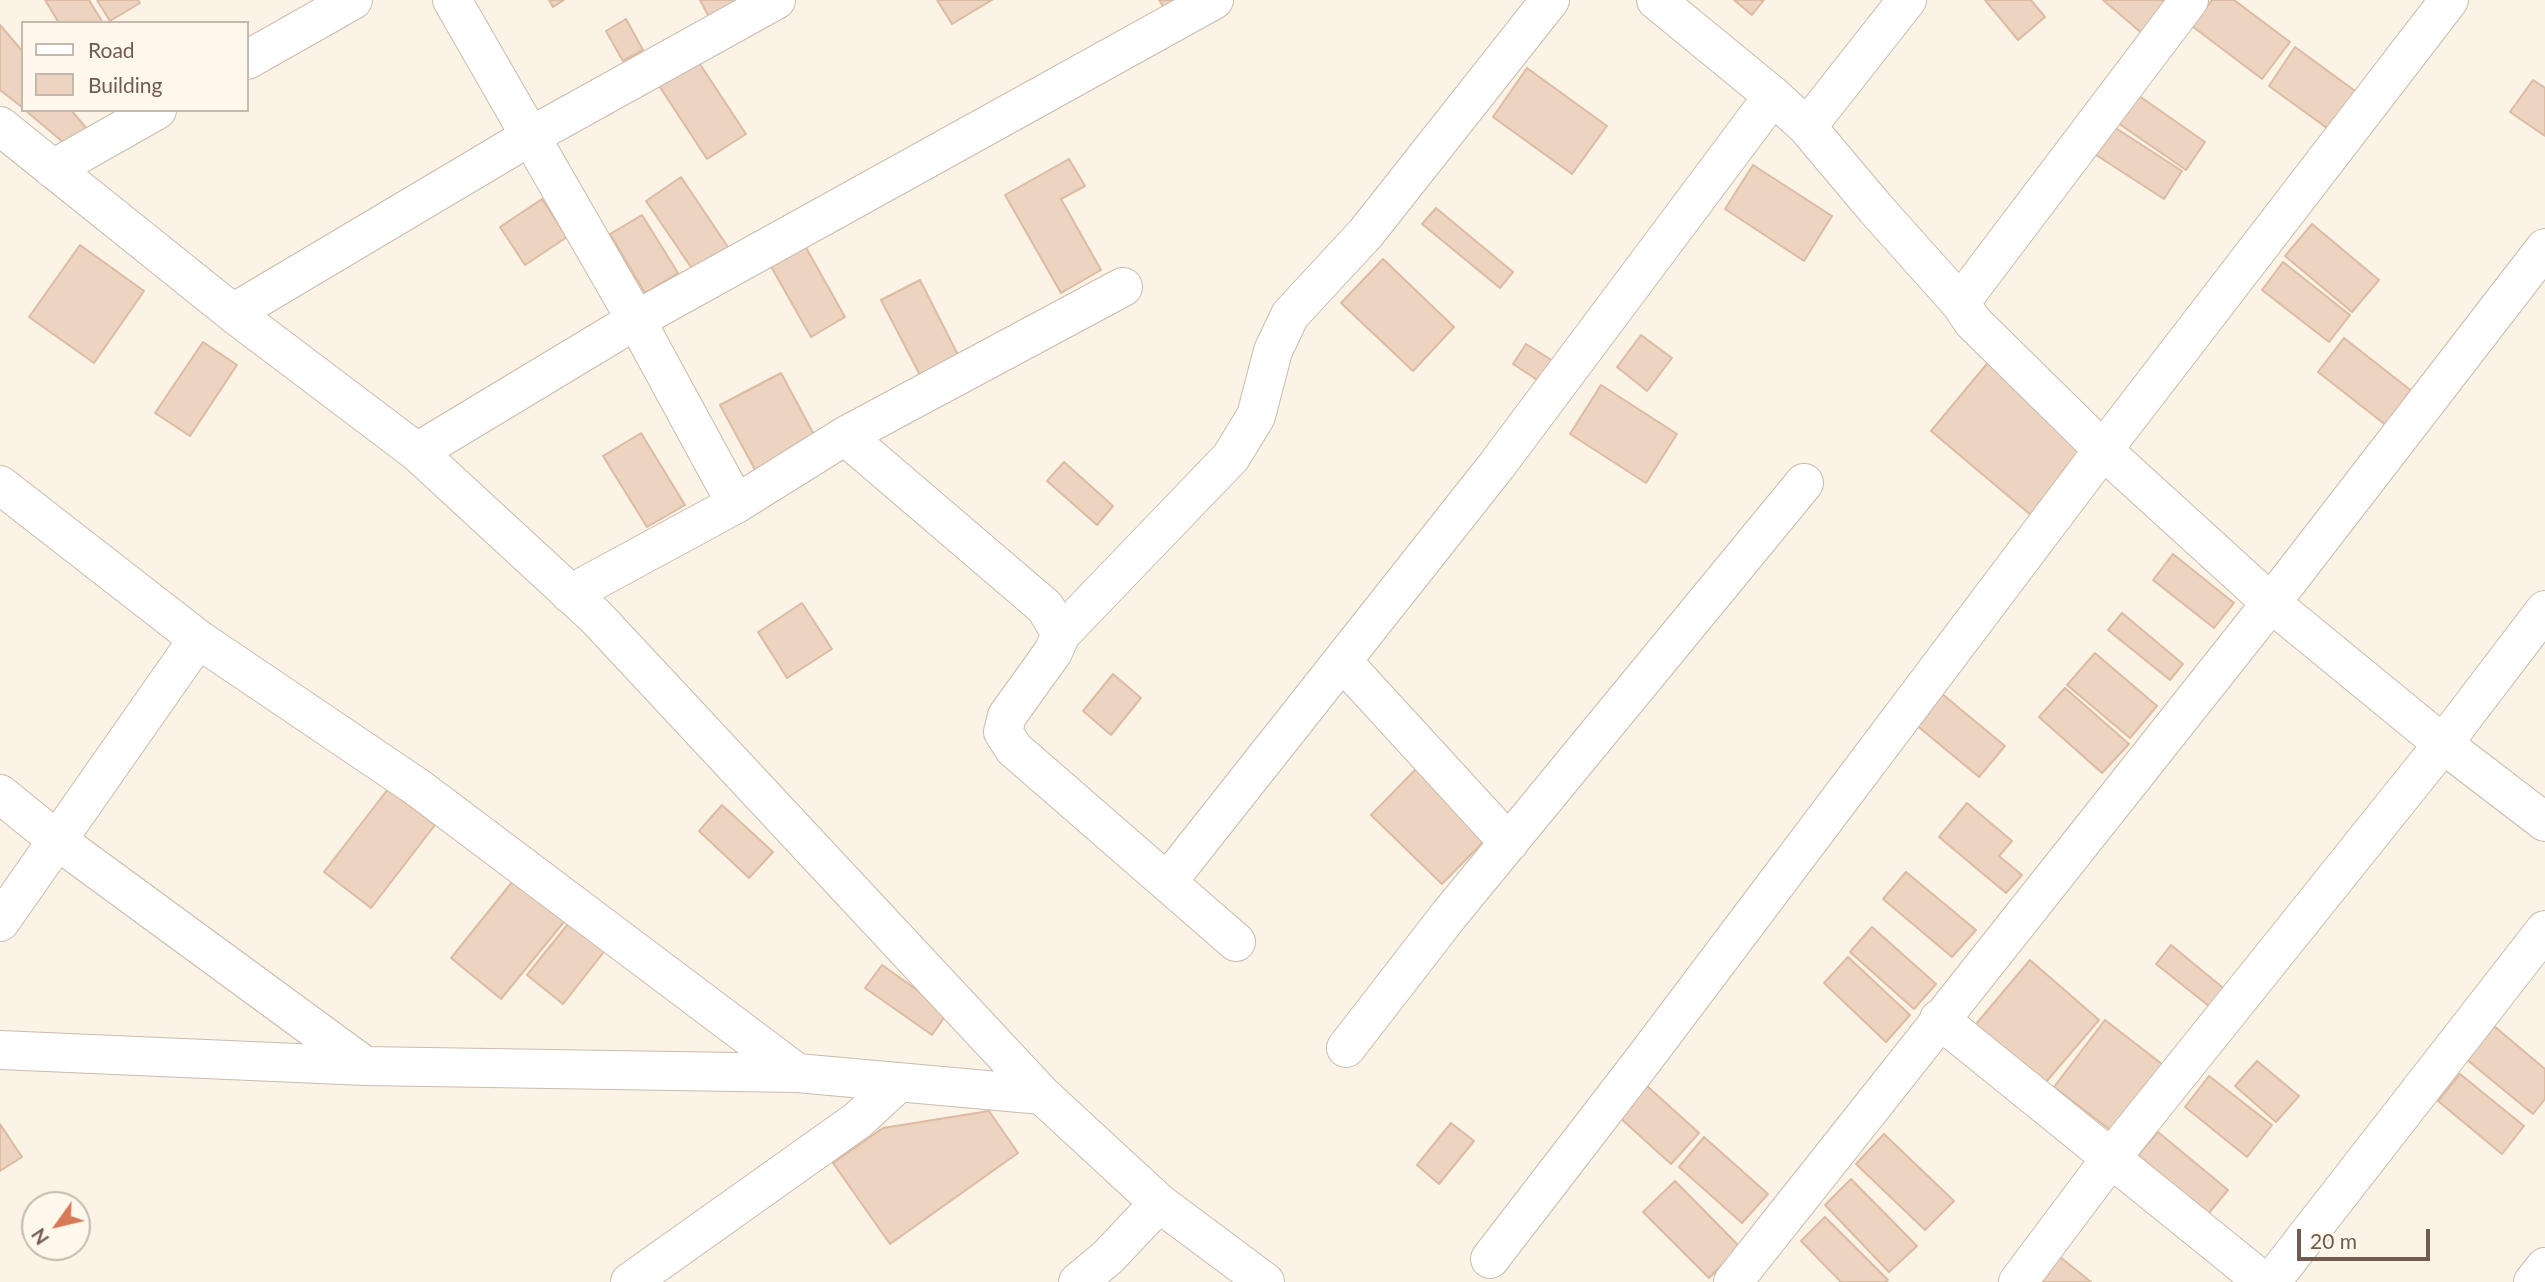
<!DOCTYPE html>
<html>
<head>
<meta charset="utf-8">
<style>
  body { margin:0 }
  #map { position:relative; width:2545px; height:1282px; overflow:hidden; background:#faf3e6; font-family:Lato,sans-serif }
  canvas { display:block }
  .legend { position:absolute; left:21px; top:21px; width:228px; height:91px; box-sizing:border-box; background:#fdf7ec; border:2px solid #c5b9ad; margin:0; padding:9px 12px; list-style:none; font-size:21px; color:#705b4e }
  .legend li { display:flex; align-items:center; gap:14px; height:35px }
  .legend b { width:35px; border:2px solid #c5b9ad }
  .north { position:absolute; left:21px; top:1191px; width:70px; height:70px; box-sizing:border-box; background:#fdf7ec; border:2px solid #c5b9ad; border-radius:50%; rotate:236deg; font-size:19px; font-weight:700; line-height:28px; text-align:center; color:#705b4e }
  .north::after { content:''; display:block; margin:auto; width:24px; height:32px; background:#d67a58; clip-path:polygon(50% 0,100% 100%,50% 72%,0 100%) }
  .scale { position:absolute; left:2297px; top:1229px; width:133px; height:32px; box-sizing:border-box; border:4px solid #705b4e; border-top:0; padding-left:9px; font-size:21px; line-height:24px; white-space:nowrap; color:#705b4e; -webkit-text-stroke:5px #fdf7ec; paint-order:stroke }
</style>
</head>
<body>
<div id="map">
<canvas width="2545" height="1282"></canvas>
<ul class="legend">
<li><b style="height:9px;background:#fff"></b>Road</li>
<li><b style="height:19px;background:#ecd4c1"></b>Building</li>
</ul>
<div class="north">N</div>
<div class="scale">20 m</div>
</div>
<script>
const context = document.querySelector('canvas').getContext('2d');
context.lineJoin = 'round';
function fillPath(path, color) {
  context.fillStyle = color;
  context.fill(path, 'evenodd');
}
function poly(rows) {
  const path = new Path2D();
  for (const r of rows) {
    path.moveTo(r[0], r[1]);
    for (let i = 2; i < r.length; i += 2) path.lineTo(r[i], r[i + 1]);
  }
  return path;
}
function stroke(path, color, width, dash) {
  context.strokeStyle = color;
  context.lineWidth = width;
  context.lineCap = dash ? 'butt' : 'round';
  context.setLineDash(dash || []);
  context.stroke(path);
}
const building = poly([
  [45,0,89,0,103,23,59,23,45,0],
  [97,0,138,0,140,3,110,21,97,0],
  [549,0,564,0,553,7,549,0],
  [700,0,745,0,710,19,700,0],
  [937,0,992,0,952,24,937,0],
  [1159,0,1187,0,1167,12,1159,0],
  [1734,0,1764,0,1752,15,1734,0],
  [1985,0,2031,0,2045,17,2018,40,1985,0],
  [2103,0,2175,0,2144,35,2103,0],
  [2212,0,2234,0,2290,42,2262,79,2192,26,2212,0],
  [626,19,643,50,623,61,606,31,626,19],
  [0,25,23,52,23,108,0,90,0,25],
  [2295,47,2362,96,2335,134,2269,86,2295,47],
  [692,52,746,134,707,159,654,78,692,52],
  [1527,68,1607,126,1572,174,1493,117,1527,68],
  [2533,80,2545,88,2545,136,2510,112,2533,80],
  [2135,93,2205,142,2186,170,2115,121,2135,93],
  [25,110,71,110,93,136,77,154,25,110],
  [2111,125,2182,171,2164,199,2093,153,2111,125],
  [1069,159,1085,186,1061,199,1101,270,1061,293,1005,195,1069,159],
  [1753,165,1832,216,1804,261,1725,209,1753,165],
  [681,177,728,247,693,270,646,201,681,177],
  [542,199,567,237,525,265,500,227,542,199],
  [1436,208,1513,272,1500,288,1422,224,1436,208],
  [642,215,678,273,645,293,610,234,642,215],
  [2312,224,2379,280,2352,312,2285,256,2312,224],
  [804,244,845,317,811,337,769,263,804,244],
  [80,245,144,291,94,363,29,317,80,245],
  [1383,259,1454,327,1413,371,1341,303,1383,259],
  [2283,262,2350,315,2329,342,2262,290,2283,262],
  [920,280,958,355,920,375,881,300,920,280],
  [1641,335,1672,358,1647,391,1617,367,1641,335],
  [2344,338,2413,392,2387,426,2318,372,2344,338],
  [203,342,237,365,190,436,155,413,203,342],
  [1526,344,1558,364,1545,385,1513,364,1526,344],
  [1991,359,2092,443,2032,516,1931,431,1991,359],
  [781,373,819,444,759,477,720,405,781,373],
  [1601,385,1677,434,1646,483,1570,434,1601,385],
  [641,433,685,505,647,527,603,456,641,433],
  [1064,462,1113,506,1097,525,1047,481,1064,462],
  [2173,554,2234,603,2214,628,2153,580,2173,554],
  [802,603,832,649,787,678,758,632,802,603],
  [2122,613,2183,664,2170,680,2108,630,2122,613],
  [2095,653,2157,706,2130,738,2067,685,2095,653],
  [1113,674,1141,698,1111,735,1083,711,1113,674],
  [2065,688,2129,744,2102,773,2039,717,2065,688],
  [1941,693,2005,746,1979,777,1915,724,1941,693],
  [1417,768,1488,837,1442,884,1371,815,1417,768],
  [388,789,435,825,371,908,324,872,388,789],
  [1967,803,2012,841,1999,856,2022,875,2006,893,1939,837,1967,803],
  [722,805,773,852,749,878,699,831,722,805],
  [1906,872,1976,930,1952,957,1883,899,1906,872],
  [517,876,568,917,501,999,451,958,517,876],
  [572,919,607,948,563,1004,527,975,572,919],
  [1872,927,1936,984,1914,1009,1850,952,1872,927],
  [2171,945,2228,992,2214,1010,2156,964,2171,945],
  [1848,957,1910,1015,1886,1042,1824,983,1848,957],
  [2030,960,2099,1020,2040,1089,1971,1030,2030,960],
  [882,965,948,1012,932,1035,865,988,882,965],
  [2105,1020,2167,1068,2117,1135,2054,1087,2105,1020],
  [2494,1026,2545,1069,2545,1099,2533,1114,2466,1059,2494,1026],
  [2257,1061,2299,1096,2276,1122,2235,1086,2257,1061],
  [2460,1074,2524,1126,2502,1154,2438,1101,2460,1074],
  [1636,1076,1699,1133,1671,1164,1608,1107,1636,1076],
  [2209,1076,2272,1125,2247,1157,2185,1107,2209,1076],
  [989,1111,1018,1153,890,1244,833,1163,883,1128,989,1111],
  [1451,1123,1474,1141,1439,1184,1417,1165,1451,1123],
  [0,1124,22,1157,0,1171,0,1124],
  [2158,1132,2228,1190,2208,1214,2138,1155,2158,1132],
  [1884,1134,1954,1201,1925,1230,1856,1164,1884,1134],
  [1704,1137,1768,1194,1742,1223,1679,1167,1704,1137],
  [1851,1179,1917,1246,1889,1272,1825,1205,1851,1179],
  [1675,1181,1740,1247,1709,1278,1643,1212,1675,1181],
  [1825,1217,1888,1280,1886,1282,1841,1282,1801,1241,1825,1217],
  [2060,1257,2091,1282,2039,1282,2060,1257]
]);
fillPath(building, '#ecd4c1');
stroke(building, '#ddbba3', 2);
const minor = poly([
  [452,0,636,320,736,504],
  [1656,0,1773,96,1807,127,1876,209,1960,303,1973,322,2103,450,2271,603,2443,744,2545,822],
  [247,60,353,0],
  [0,126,233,313,417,452,596,617,1042,1095,1159,1203,1265,1282],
  [1807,127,1907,0],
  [53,169,157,110],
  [1960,303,2189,0],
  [233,313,529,137,776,0],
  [845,436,1045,607,1061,634,1053,652,1007,716,1003,732,1014,749,1236,942],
  [417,452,636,320,1214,0],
  [0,485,198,639,417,787,797,1073],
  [570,594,736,504,845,436,1123,287],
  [1061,634,1231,457,1256,416,1273,351,1290,315,1366,233,1550,0],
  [1342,661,1509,843],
  [0,794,58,841,365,1066],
  [1168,881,1497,465,1773,96],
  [0,922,198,639],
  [1939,1019,2264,1282],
  [1346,1048,1449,915,1804,483],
  [0,1050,365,1066,797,1073,1042,1095],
  [1490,1259,1644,1059,2103,450,2449,0],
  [630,1282,858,1120,899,1082],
  [1078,1282,1108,1257,1159,1203],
  [1733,1282,2271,603,2545,248],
  [2018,1282,2111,1158,2443,744,2545,610],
  [2271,1282,2545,930],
  [2533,1282,2545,1267]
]);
stroke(minor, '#cabbad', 40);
stroke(minor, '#fff', 38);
</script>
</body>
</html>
